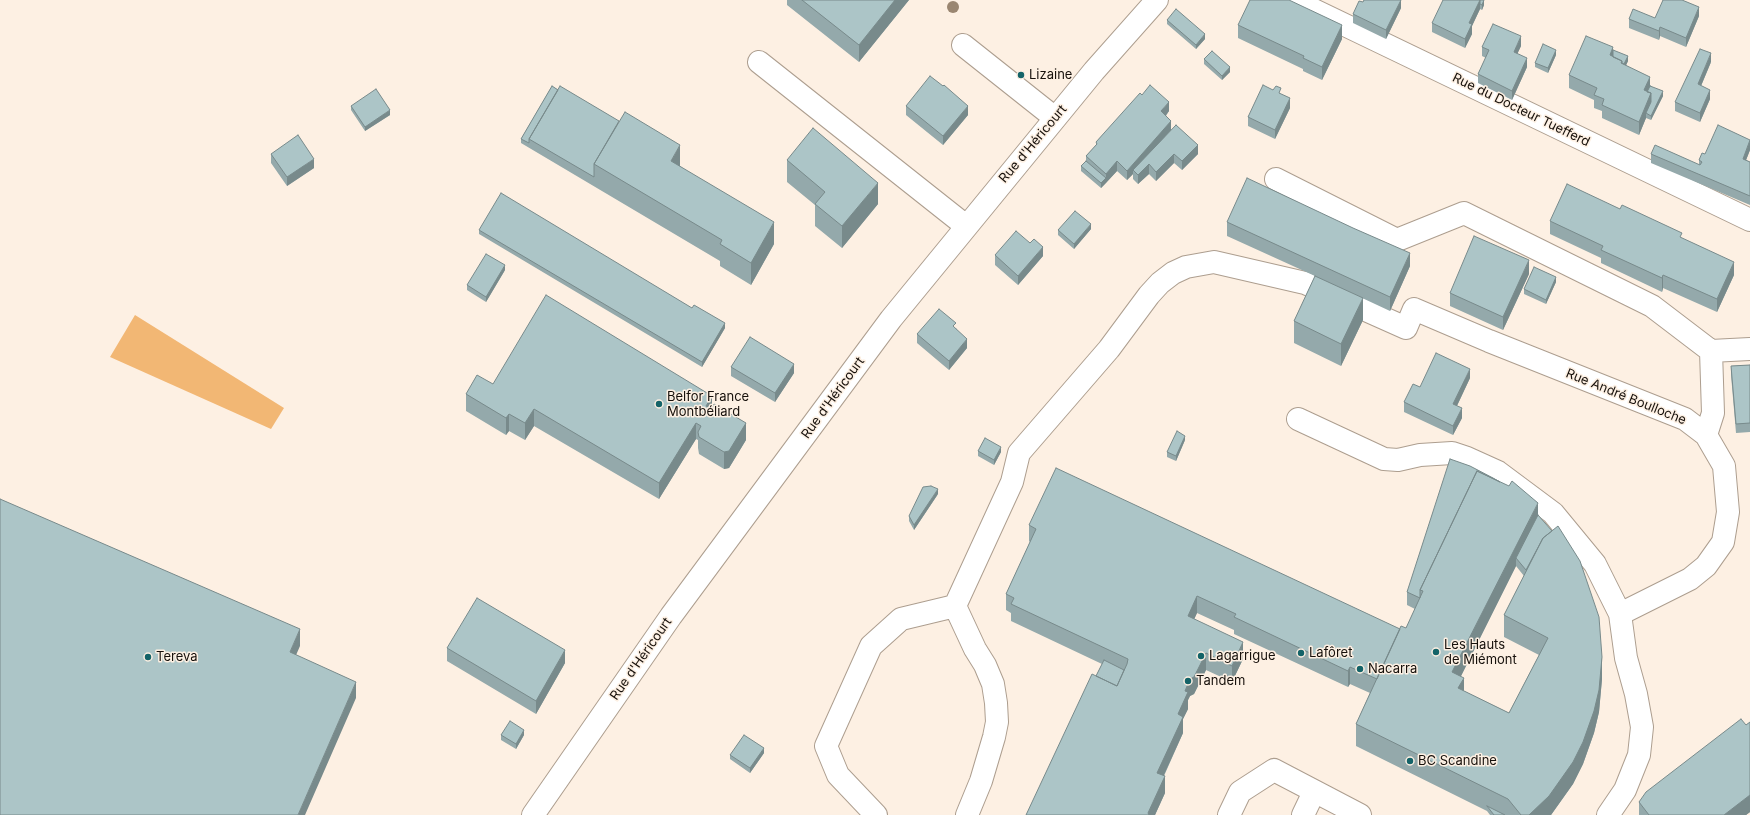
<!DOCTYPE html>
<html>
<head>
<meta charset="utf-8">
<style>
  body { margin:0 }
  canvas { display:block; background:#fdf0e3 }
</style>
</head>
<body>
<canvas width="1750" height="815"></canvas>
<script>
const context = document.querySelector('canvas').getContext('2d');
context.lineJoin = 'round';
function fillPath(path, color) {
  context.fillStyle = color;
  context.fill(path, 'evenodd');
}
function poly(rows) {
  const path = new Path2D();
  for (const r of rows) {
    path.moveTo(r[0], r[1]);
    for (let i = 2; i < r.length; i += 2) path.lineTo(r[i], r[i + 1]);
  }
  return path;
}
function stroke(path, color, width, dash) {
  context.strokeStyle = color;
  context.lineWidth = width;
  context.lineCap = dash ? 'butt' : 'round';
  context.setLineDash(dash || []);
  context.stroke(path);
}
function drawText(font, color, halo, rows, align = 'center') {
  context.font = font + ' Inter,sans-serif';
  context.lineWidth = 3;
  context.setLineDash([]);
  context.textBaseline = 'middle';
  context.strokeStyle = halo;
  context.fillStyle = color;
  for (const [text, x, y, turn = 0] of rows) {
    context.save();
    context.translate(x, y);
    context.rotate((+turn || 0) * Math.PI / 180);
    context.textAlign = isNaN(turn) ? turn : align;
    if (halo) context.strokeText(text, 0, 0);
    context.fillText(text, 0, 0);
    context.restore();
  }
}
fillPath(poly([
  [135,315,284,408,271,429,110,357]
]), '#f2b774');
const minor = poly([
  [1293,0,1750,220],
  [963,45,1055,118],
  [759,62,966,226],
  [1276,179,1397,240,1464,213,1652,306,1711,351],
  [1298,419,1384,459,1398,460,1420,455,1452,453,1467,458,1498,472,1553,513,1595,564,1620,614],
  [1706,435,1713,413,1711,351,1750,349],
  [533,815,671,616,891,319,1094,71,1157,0],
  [876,815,838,775,826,746,871,646,901,619,955,606],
  [967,815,981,781,994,737,997,722,996,703,993,684,985,665,975,649,955,606,1012,482,1019,453,1109,349,1149,295,1160,283,1173,273,1186,267,1214,262,1305,283,1406,328,1414,309,1489,341,1685,419,1706,435,1724,466,1728,512,1723,542,1706,566,1690,579,1620,614,1626,658,1636,694,1642,727,1639,755,1625,790,1608,815],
  [1229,815,1240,792,1274,770,1360,815],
  [1303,815,1314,792]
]);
stroke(minor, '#ad9e8f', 24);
stroke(minor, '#fff', 22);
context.fillStyle = '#9a8671';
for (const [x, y] of [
  [953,7]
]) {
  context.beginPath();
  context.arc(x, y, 6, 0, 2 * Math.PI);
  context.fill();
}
fillPath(poly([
  [787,0,909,0,859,62,787,5],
  [1401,0,1401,8,1386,39,1353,23,1353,14,1363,2],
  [1484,0,1484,5,1482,10,1480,9,1472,26,1472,34,1465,48,1432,32,1432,23],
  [1699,16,1686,47,1660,36,1659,40,1629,28,1629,19],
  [1167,20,1205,39,1196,49,1167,24],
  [1238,25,1342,39,1322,80,1303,71,1303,69,1238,38],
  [1521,46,1517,54,1527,67,1512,100,1478,83,1478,74,1486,58,1482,56,1482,47],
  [1613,50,1628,61,1626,65,1663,96,1651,120,1646,118,1639,135,1602,118,1602,111,1594,108,1594,100,1569,88,1569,75],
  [1556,55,1548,73,1535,67,1535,63],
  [1204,59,1230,72,1222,80,1204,64],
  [1711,62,1701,86,1710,99,1700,122,1675,111,1675,102],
  [552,86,680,166,774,244,751,285,720,266,720,261,521,143,521,139],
  [943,86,968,115,943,145,906,115,906,106],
  [1273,90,1281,94,1290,108,1275,139,1248,126,1248,117],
  [1142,95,1169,111,1166,116,1171,130,1165,137,1198,154,1182,170,1174,163,1156,181,1149,174,1138,184,1133,179,1133,174,1127,180,1117,171,1101,188,1081,171,1081,166,1086,161,1086,156,1096,145,1096,142],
  [351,106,390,115,365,131,351,110],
  [1750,140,1750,150,1746,160,1750,162,1750,205,1651,163,1651,154,1699,165,1699,160,1705,154],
  [271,154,314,168,287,186,271,163],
  [787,160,878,204,842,248,815,226,815,205,787,182],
  [1550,221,1734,275,1717,312,1663,288,1662,292,1601,263,1601,258,1550,234],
  [1227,222,1410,266,1390,311,1345,290,1363,320,1341,366,1294,343,1294,321,1315,276,1227,236],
  [1091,229,1074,249,1058,235,1058,230],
  [479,230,725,328,702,367,479,234],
  [995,255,1043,256,1018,285,995,265],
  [505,270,486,302,467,290,467,285],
  [1529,274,1503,330,1450,306,1450,293],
  [1556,282,1546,304,1524,294,1524,289],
  [956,328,967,348,949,370,917,343,917,334],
  [1750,365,1750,432,1736,433,1731,375,1731,366],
  [731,367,794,373,775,402,731,376],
  [1470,378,1457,406,1462,418,1453,435,1404,412,1404,402,1420,387],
  [493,384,712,407,746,440,729,468,724,469,699,454,698,448,698,440,696,439,659,499,534,426,525,440,509,431,506,435,466,411,466,394],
  [1185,440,1176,461,1167,457,1167,452],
  [978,451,1001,452,994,465,978,456],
  [938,494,914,530,909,521,909,516],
  [1538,515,1602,679,1599,712,1594,733,1583,764,1573,784,1551,815,1490,815,1487,811,1356,746,1356,724,1370,693,1350,684,1348,687,1234,634,1234,630,1197,613,1194,619,1243,659,1232,682,1206,670,1194,694,1190,696,1188,700,1188,709,1183,719,1183,733,1164,776,1165,793,1155,815,1026,815,1102,664,1011,621,1011,613,1006,610,1006,594,1030,542,1029,541,1029,525,1400,629,1406,628,1415,609,1407,605,1407,592],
  [1516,566,1524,576,1504,615,1504,637,1539,655,1509,713,1464,691,1461,676],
  [447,648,565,663,536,714,447,661],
  [1750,722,1750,812,1746,815,1639,815,1639,802],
  [501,735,524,735,516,749,501,740],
  [764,753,750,773,730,759,730,755]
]), '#94a9ab');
fillPath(poly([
  [895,0,909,0,859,62,859,45],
  [1401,0,1401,8,1386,39,1386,30],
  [1480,0,1480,9,1472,26,1472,34,1465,48,1465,39,1469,23],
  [1484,0,1484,5,1482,10,1482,5],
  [1699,7,1699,16,1686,47,1686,38],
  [1342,25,1342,39,1322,80,1322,67],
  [1660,27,1660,36,1659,40,1659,31],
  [1205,34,1205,39,1196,49,1196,45],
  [1521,36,1521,46,1514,61,1514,52],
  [1613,47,1613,60,1610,55],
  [1556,50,1556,55,1548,73,1548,68],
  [1711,53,1711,62,1698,93,1698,84],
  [1628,56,1628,61,1622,74,1621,63,1622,61],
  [1527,58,1527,67,1512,100,1512,91],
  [1230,67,1230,72,1222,80,1222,76],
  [1650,77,1650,90,1646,100,1644,90],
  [1710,90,1710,99,1700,122,1700,113],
  [1663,91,1663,96,1651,120,1651,116],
  [1651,93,1651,106,1646,113,1646,118,1639,135,1639,122],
  [1290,98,1290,108,1275,139,1275,130],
  [1169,102,1169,111,1161,121,1161,111],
  [968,106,968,115,943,145,943,136],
  [390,110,390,115,365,131,365,127],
  [1171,121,1171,130,1135,172,1133,170,1133,174,1127,180,1127,171],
  [1750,141,1750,150,1743,168,1743,159],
  [680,145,680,167,671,161],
  [1198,145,1198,154,1182,170,1182,161],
  [1174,154,1174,163,1156,181,1156,172],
  [314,159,314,168,287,186,287,177],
  [1117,161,1117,171,1106,183,1106,174],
  [1149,164,1149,174,1138,184,1138,175],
  [1106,178,1106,183,1101,188,1101,183],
  [878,183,878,204,842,248,842,226],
  [774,222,774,244,751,285,751,263],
  [1091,224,1091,229,1074,249,1074,244],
  [1043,247,1043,256,1018,285,1018,276],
  [1410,253,1410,266,1390,311,1390,297],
  [1529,260,1529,274,1503,330,1503,317],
  [1734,262,1734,275,1717,312,1717,299],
  [505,265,505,270,486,302,486,297],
  [1663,275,1663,288,1662,292,1662,278],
  [1556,277,1556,282,1546,304,1546,300],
  [1363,298,1363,320,1341,366,1341,344],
  [725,323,725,328,702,367,702,362],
  [967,339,967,348,949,370,949,361],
  [794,364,794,373,775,402,775,393],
  [1470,369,1470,378,1453,414,1453,404],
  [712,396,712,413,706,406],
  [1462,408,1462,418,1453,435,1453,426],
  [534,409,534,426,525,440,525,423],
  [509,414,509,431,506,435,506,418],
  [696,423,696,439,659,499,659,483],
  [746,423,746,440,729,468,724,469,724,452],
  [1185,436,1185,440,1176,461,1176,456],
  [1001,447,1001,452,994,465,994,460],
  [938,489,938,494,914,530,914,525],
  [1538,503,1538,525,1516,558,1516,566,1452,694,1452,672],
  [1197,596,1197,613,1188,633,1188,616],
  [300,629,300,646,290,669,290,652],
  [1243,642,1243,659,1232,682,1232,666],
  [565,650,565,663,536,714,536,701],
  [1206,653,1206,670,1194,694,1190,696,1188,700,1188,709,1183,719,1183,733,1157,790,1157,773,1178,714,1185,691,1190,679],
  [1602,657,1602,679,1599,712,1594,733,1583,764,1573,784,1551,815,1529,815],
  [1350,667,1350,684,1348,687,1348,671],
  [1464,678,1464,700,1458,688],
  [356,682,356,698,305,815,298,815],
  [524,730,524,735,516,749,516,744],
  [764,748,764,753,750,773,750,768],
  [1165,776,1165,793,1155,815,1148,815,1148,813],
  [1750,795,1750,812,1746,815,1724,815]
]), '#788a8b');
const building = poly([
  [802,0,895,0,859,45,802,0],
  [1250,0,1289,0,1342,25,1322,67,1303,58,1304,56,1238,25,1250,0],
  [1364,0,1401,0,1386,30,1353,14,1359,1,1363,2,1364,0],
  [1443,0,1480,0,1469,23,1472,24,1465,39,1432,23,1443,0],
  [1480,0,1484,0,1482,5,1480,4,1480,0],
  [1663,0,1682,0,1699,7,1686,38,1660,27,1659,31,1629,19,1633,9,1655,18,1663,0],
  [1176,9,1205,34,1196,45,1167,20,1176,9],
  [1493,24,1521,36,1514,52,1527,58,1512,91,1478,74,1489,50,1482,47,1493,24],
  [1586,36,1613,47,1610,55,1622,61,1621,63,1650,77,1644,90,1651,93,1639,122,1602,105,1604,99,1594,95,1597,88,1569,75,1586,36],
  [1543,44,1556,50,1548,68,1535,63,1543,44],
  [1700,49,1711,53,1698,84,1710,90,1700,113,1675,102,1700,49],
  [1613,50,1628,56,1624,64,1622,63,1622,61,1613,57,1613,50],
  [1212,51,1230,67,1222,76,1204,59,1212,51],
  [930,76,943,86,944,85,968,106,943,136,906,106,930,76],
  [1150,85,1169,102,1161,111,1171,121,1127,171,1117,161,1106,174,1086,156,1097,144,1096,142,1140,93,1142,95,1150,85],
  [1263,85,1273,90,1276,86,1281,88,1279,93,1290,98,1275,130,1248,117,1263,85],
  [552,86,558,90,529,139,529,143,521,139,552,86],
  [560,86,619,121,594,164,594,177,529,139,560,86],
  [1650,86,1663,91,1651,116,1646,113,1651,102,1651,93,1647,92,1650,86],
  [376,89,390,110,365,127,351,106,376,89],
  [625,112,680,145,671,161,774,222,751,263,720,244,722,240,594,164,625,112],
  [1176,125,1198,145,1182,161,1174,154,1156,172,1149,164,1138,175,1133,170,1176,125],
  [1718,125,1750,140,1743,159,1750,162,1750,196,1651,154,1655,145,1700,165,1702,162,1699,160,1702,153,1705,154,1718,125],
  [813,128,878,183,842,226,815,204,825,192,787,160,813,128],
  [298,135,314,159,287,177,271,154,298,135],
  [1086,161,1106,178,1101,183,1081,166,1086,161],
  [1247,178,1353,228,1410,253,1390,297,1227,222,1247,178],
  [1567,184,1620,209,1622,205,1682,233,1680,237,1734,262,1717,299,1663,275,1662,278,1601,250,1603,246,1550,221,1567,184],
  [501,193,692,308,694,305,725,323,702,362,479,230,501,193],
  [1075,211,1091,224,1074,244,1058,230,1075,211],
  [1016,231,1030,243,1034,239,1043,247,1018,276,995,255,1016,231],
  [1474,236,1529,260,1503,317,1450,293,1474,236],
  [486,254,505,265,486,297,467,285,486,254],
  [1534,267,1556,277,1546,300,1524,289,1534,267],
  [1315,276,1363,298,1341,344,1294,321,1315,276],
  [546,295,712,396,706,406,711,409,714,404,746,423,729,451,724,452,699,437,698,432,701,426,696,423,659,483,534,409,525,423,509,414,506,418,466,394,477,375,493,384,546,295],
  [939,309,956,323,953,326,967,339,949,361,917,334,939,309],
  [750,337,794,364,775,393,731,367,750,337],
  [1436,353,1470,369,1453,404,1462,408,1453,426,1404,402,1413,384,1420,387,1436,353],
  [1750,365,1750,423,1736,424,1731,366,1750,365],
  [1177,431,1185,436,1176,456,1167,452,1177,431],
  [985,438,1001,447,994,460,978,451,985,438],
  [1450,459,1470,466,1493,478,1500,482,1477,471,1420,590,1420,598,1407,592,1450,459],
  [1056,468,1400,629,1377,679,1350,667,1348,671,1234,617,1236,614,1197,596,1188,616,1243,642,1232,666,1206,653,1194,677,1190,679,1185,691,1188,692,1178,714,1183,717,1157,773,1165,776,1148,813,1149,815,1026,815,1092,674,1117,686,1127,664,1128,659,1011,604,1014,598,1006,594,1036,529,1029,525,1056,468],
  [1477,471,1509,486,1512,481,1538,503,1452,672,1464,678,1458,688,1509,713,1548,638,1504,615,1543,538,1558,526,1580,561,1599,617,1602,657,1599,690,1594,711,1583,742,1573,762,1549,796,1529,815,1521,815,1508,799,1356,724,1401,626,1406,628,1423,591,1420,590,1477,471],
  [931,486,938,489,914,525,909,516,923,487,931,486],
  [0,499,300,629,290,652,356,682,298,815,0,815,0,499],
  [1538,515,1552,531,1543,538,1526,570,1516,558,1538,515],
  [477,598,565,650,536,701,447,648,477,598],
  [1104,660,1124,670,1117,686,1096,676,1104,660],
  [1741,719,1746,725,1750,722,1750,795,1724,815,1649,815,1639,802,1646,792,1741,719],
  [510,721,524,730,516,744,501,735,510,721],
  [744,735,764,748,750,768,730,755,744,735],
  [1487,806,1505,815,1494,815,1487,806]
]);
fillPath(building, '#acc5c7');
stroke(building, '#788a8b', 1);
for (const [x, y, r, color] of [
  [1021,75,4,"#146368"],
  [659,404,4,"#146368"],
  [1436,652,4,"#146368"],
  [1301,653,4,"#146368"],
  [1201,656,4,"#146368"],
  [148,657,4,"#146368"],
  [1360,669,4,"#146368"],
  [1188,681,4,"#146368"],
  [1410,761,4,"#146368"]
]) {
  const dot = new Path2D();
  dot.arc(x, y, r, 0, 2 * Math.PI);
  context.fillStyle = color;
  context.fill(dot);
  stroke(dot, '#fdf0e3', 1.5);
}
drawText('13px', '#16100b', '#fdf0e3', [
  ["Lizaine",1029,75],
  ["Belfor France",667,397],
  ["Montbéliard",667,412],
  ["Les Hauts",1444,645],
  ["de Miémont",1444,660],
  ["Lafôret",1309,653],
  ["Lagarrigue",1209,656],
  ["Tereva",156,657],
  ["Nacarra",1368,669],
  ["Tandem",1196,681],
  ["BC Scandine",1418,761]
], 'left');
drawText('13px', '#16100b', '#fdf0e3', [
  ["Rue du Docteur Tuefferd",1521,110,26],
  ["Rue d'Héricourt",1033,144,-50],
  ["Rue André Boulloche",1626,397,22],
  ["Rue d'Héricourt",833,398,-54],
  ["Rue d'Héricourt",641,659,-55]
]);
</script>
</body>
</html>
